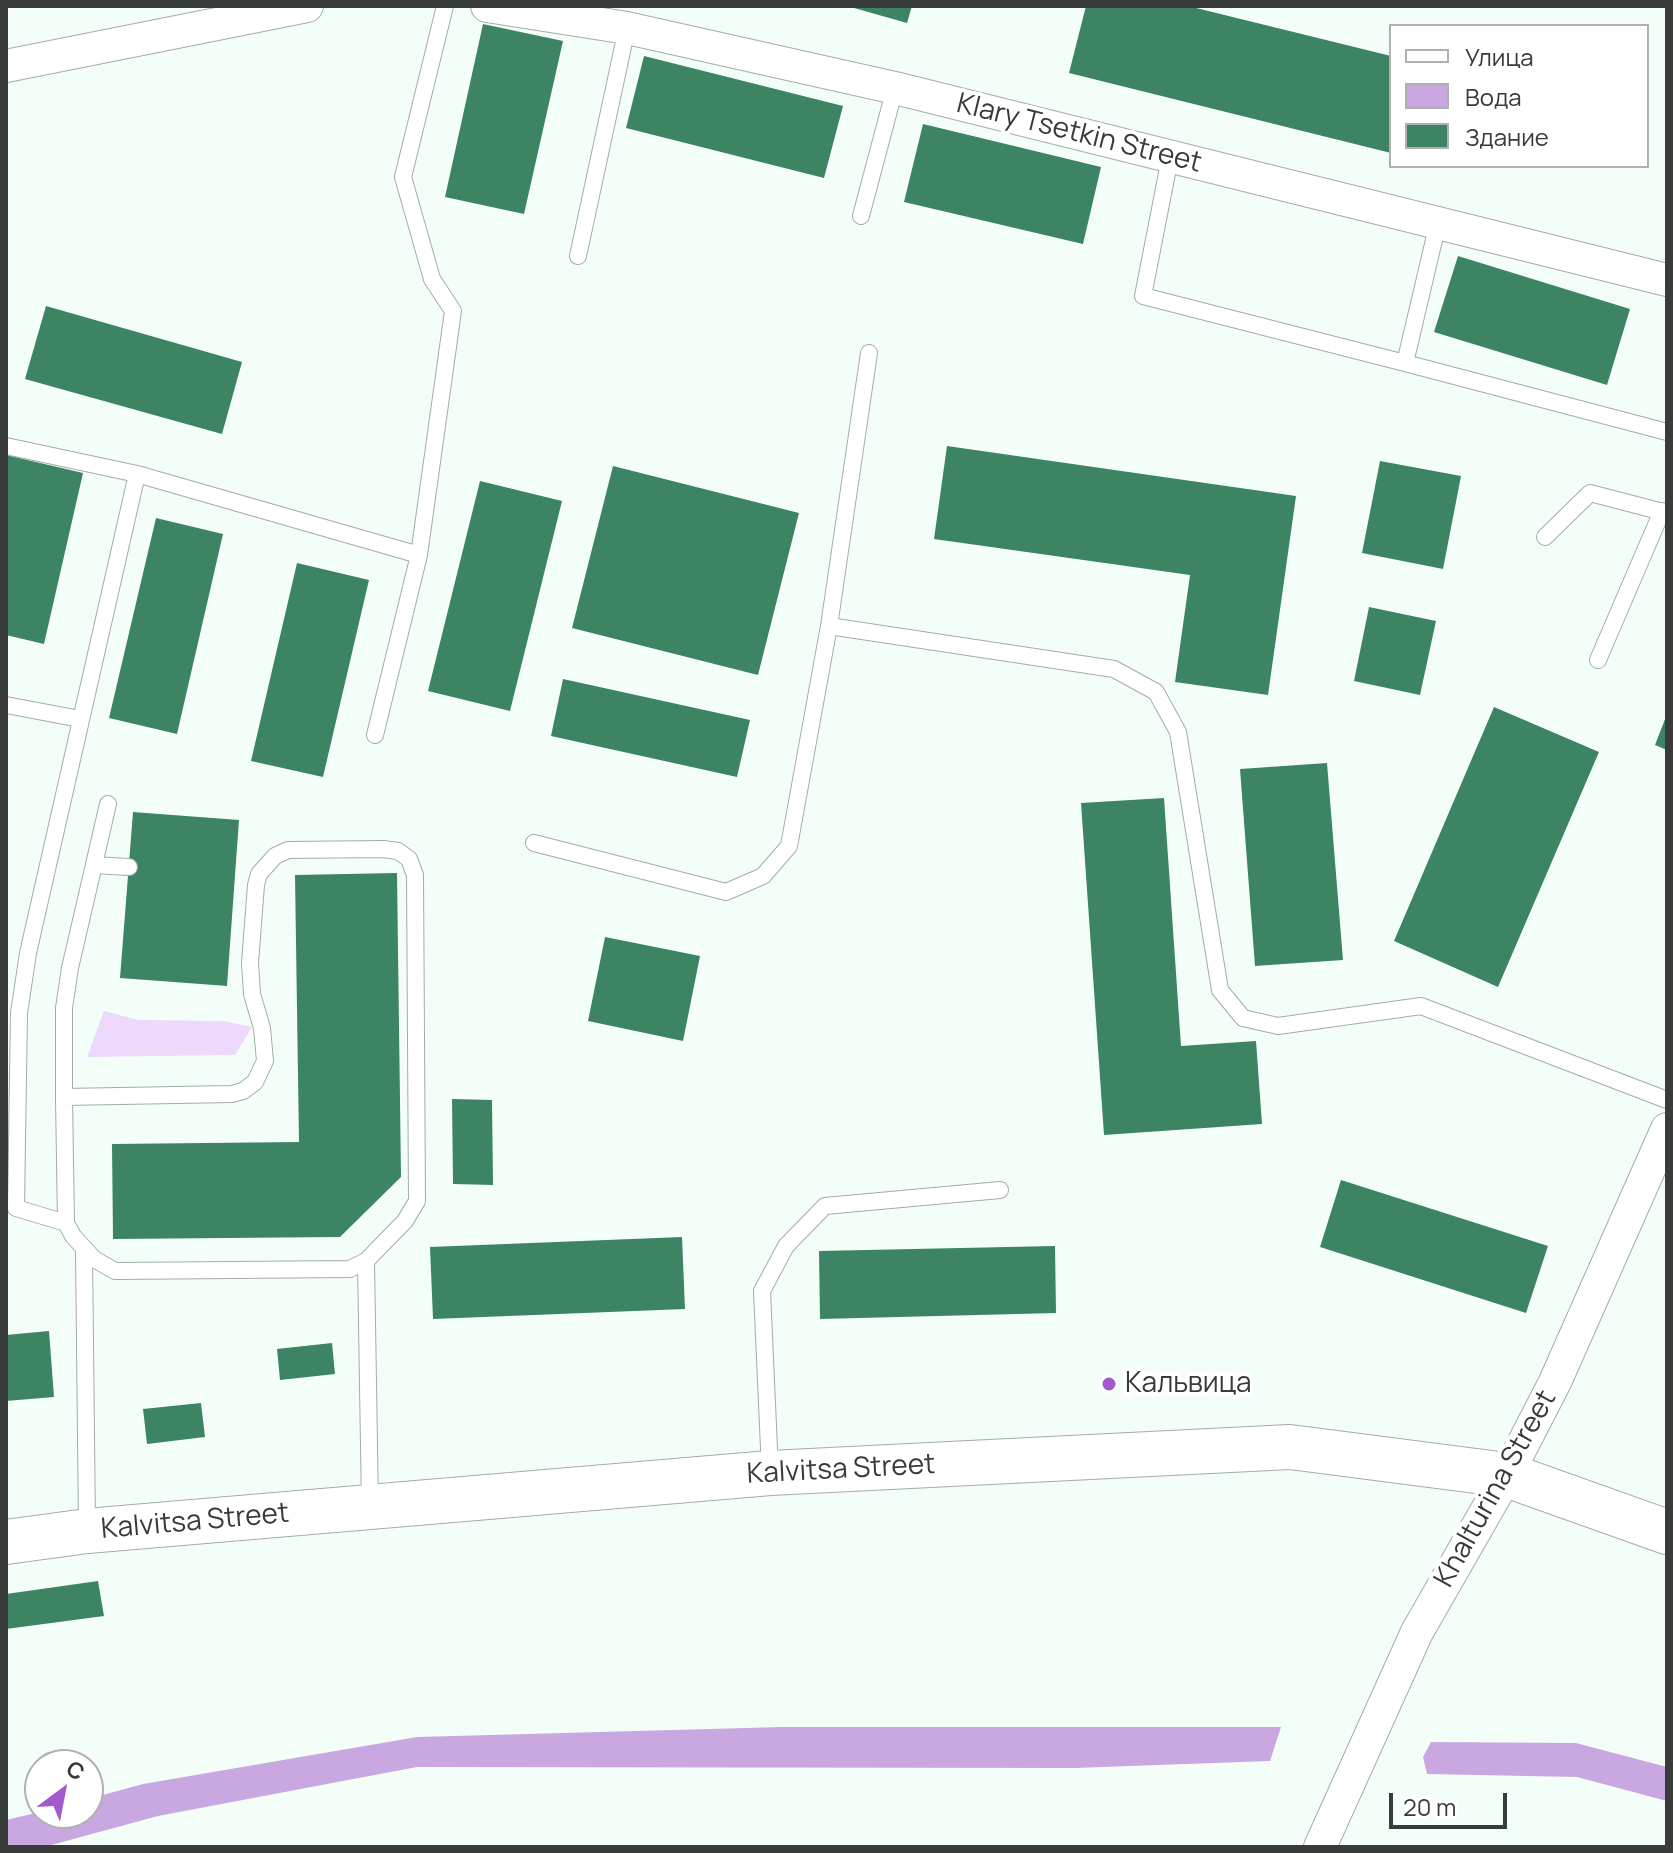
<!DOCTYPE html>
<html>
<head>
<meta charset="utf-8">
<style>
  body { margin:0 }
  #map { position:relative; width:1673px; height:1853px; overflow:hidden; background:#f4fef9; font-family:Manrope,sans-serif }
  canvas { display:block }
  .frame { position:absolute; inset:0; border:8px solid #373b39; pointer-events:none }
  .legend { position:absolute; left:1389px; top:24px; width:260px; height:144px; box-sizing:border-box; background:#fff; border:2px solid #afb1b0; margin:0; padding:10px 14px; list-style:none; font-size:24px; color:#373b39 }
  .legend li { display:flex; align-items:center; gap:16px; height:40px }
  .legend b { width:40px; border:2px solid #afb1b0 }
  .north { position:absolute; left:24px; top:1749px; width:80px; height:80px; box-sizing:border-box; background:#fff; border:2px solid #afb1b0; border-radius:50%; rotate:32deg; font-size:22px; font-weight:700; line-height:32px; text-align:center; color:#373b39 }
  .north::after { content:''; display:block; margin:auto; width:28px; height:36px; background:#a159ce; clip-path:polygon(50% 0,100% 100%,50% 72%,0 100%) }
  .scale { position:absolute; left:1389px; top:1793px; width:118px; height:36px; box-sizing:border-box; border:4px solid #373b39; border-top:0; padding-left:10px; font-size:24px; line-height:28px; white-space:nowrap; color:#373b39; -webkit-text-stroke:6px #fff; paint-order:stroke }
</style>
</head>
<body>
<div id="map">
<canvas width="1673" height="1853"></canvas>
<div class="frame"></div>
<ul class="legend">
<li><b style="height:10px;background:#fff"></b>Улица</li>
<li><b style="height:22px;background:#c9a8e2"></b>Вода</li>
<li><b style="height:22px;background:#3d8464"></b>Здание</li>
</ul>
<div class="north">С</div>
<div class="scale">20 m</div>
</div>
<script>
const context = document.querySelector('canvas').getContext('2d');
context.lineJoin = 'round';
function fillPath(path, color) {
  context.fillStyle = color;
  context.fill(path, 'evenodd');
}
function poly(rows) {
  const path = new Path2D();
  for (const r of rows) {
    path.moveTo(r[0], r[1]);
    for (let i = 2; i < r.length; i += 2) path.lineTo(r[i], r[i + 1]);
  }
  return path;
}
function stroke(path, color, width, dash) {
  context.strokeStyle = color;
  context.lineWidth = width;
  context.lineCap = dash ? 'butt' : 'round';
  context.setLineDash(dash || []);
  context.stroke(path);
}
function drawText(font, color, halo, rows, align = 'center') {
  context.font = font + ' Manrope,sans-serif';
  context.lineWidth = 8;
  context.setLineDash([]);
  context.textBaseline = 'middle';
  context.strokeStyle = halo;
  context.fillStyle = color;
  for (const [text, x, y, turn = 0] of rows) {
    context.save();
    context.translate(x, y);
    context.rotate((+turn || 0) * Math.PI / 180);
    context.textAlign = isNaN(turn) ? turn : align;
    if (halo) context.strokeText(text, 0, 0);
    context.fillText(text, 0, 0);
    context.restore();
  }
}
fillPath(poly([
  [104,1011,138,1020,224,1021,252,1027,235,1055,87,1057]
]), '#ecd9fc');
fillPath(poly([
  [782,1727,1281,1727,1270,1761,1075,1768,417,1767,158,1816,44,1847,6,1847,6,1820,40,1812,88,1813,88,1799,143,1784,417,1737],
  [1431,1742,1576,1743,1667,1767,1667,1801,1577,1777,1427,1774,1423,1757]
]), '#c9a8e2');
fillPath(poly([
  [847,6,912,6,907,23],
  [1086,6,1188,6,1391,56,1391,153,1069,73],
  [483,24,563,41,524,214,445,197],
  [644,56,843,106,824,178,626,128],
  [923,124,1101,167,1083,244,904,202],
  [1458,256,1630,309,1607,385,1434,332],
  [46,306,242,362,222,434,25,379],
  [947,446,1296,496,1268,695,1175,682,1190,575,934,539],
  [6,455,83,473,44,644,6,635],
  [1380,461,1461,476,1443,569,1362,553],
  [613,466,799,513,758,675,572,628],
  [480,481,562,501,510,711,428,691],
  [156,518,223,534,177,734,109,718],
  [297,563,369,580,323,777,251,761],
  [1369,607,1436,621,1420,695,1354,681],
  [563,679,750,720,737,777,551,736],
  [1494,707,1599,752,1498,987,1394,941],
  [1667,714,1667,750,1655,745],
  [1327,763,1343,960,1255,966,1240,769],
  [1164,798,1181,1046,1256,1041,1262,1124,1104,1135,1081,803],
  [133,812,239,820,227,986,120,978],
  [397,873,401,1177,340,1237,113,1239,112,1144,299,1142,295,875],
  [605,937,700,956,683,1041,588,1021],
  [452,1099,492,1100,493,1185,453,1184],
  [1341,1180,1548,1246,1526,1313,1320,1247],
  [682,1237,685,1309,433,1319,430,1247],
  [1055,1246,1056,1313,820,1319,819,1251],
  [49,1331,54,1397,6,1401,6,1335],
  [332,1343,335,1374,280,1380,277,1349],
  [201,1403,205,1437,147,1444,143,1409],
  [98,1581,104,1616,6,1629,6,1594]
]), '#3d8464');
const lane = poly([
  [1170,158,1143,296,1405,363],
  [861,216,895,88],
  [1438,223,1405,363,1667,432],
  [578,256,627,28],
  [869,353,829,626,1114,669,1156,692,1178,732,1220,990,1243,1018,1278,1026,1421,1006,1667,1100],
  [6,446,137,474,28,953,19,1013,16,1208,66,1223],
  [137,474,419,555],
  [1545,537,1590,493,1667,513],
  [1598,660,1662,511],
  [6,705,80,719],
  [375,735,419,555,453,311,432,279,403,177,445,6],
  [534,843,726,892,763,876,789,846,829,626],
  [94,865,129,867],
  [64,1097,232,1094,243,1091,255,1082,265,1061,262,1028,252,994,250,963,256,885,259,874,275,856,288,850,383,849,398,851,409,859,415,875,417,1201,405,1221,366,1261,350,1269,115,1271,94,1259,73,1236,66,1223,64,1097,64,1008,70,968,108,804],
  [84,1250,87,1528],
  [366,1261,370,1507],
  [770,1471,762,1291,786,1246,825,1206,1000,1190]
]);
const street = poly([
  [487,6,627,28,895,88,1667,280],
  [6,66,307,6],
  [1320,1847,1417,1632,1507,1475,1555,1382,1667,1129]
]);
const secondary = poly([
  [6,1542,87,1531,770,1473,1290,1447,1507,1475,1667,1532]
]);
stroke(lane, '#a3ada8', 18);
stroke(street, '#a3ada8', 34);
stroke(secondary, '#a3ada8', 46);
stroke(lane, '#fff', 16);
stroke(street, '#fff', 32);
stroke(secondary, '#fff', 44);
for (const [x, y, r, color] of [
  [1109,1384,8,"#a159ce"]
]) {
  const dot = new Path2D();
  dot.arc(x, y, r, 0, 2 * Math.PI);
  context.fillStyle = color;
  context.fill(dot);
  stroke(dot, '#fff', 3);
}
drawText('28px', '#373b39', '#fff', [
  ["Klary Tsetkin Street",1079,134,14],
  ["Kalvitsa Street",841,1470,-3],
  ["Khalturina Street",1496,1489,-61],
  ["Kalvitsa Street",195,1522,-5]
]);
drawText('28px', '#373b39', '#fff', [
  ["Кальвица",1125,1384]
], 'left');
</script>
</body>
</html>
